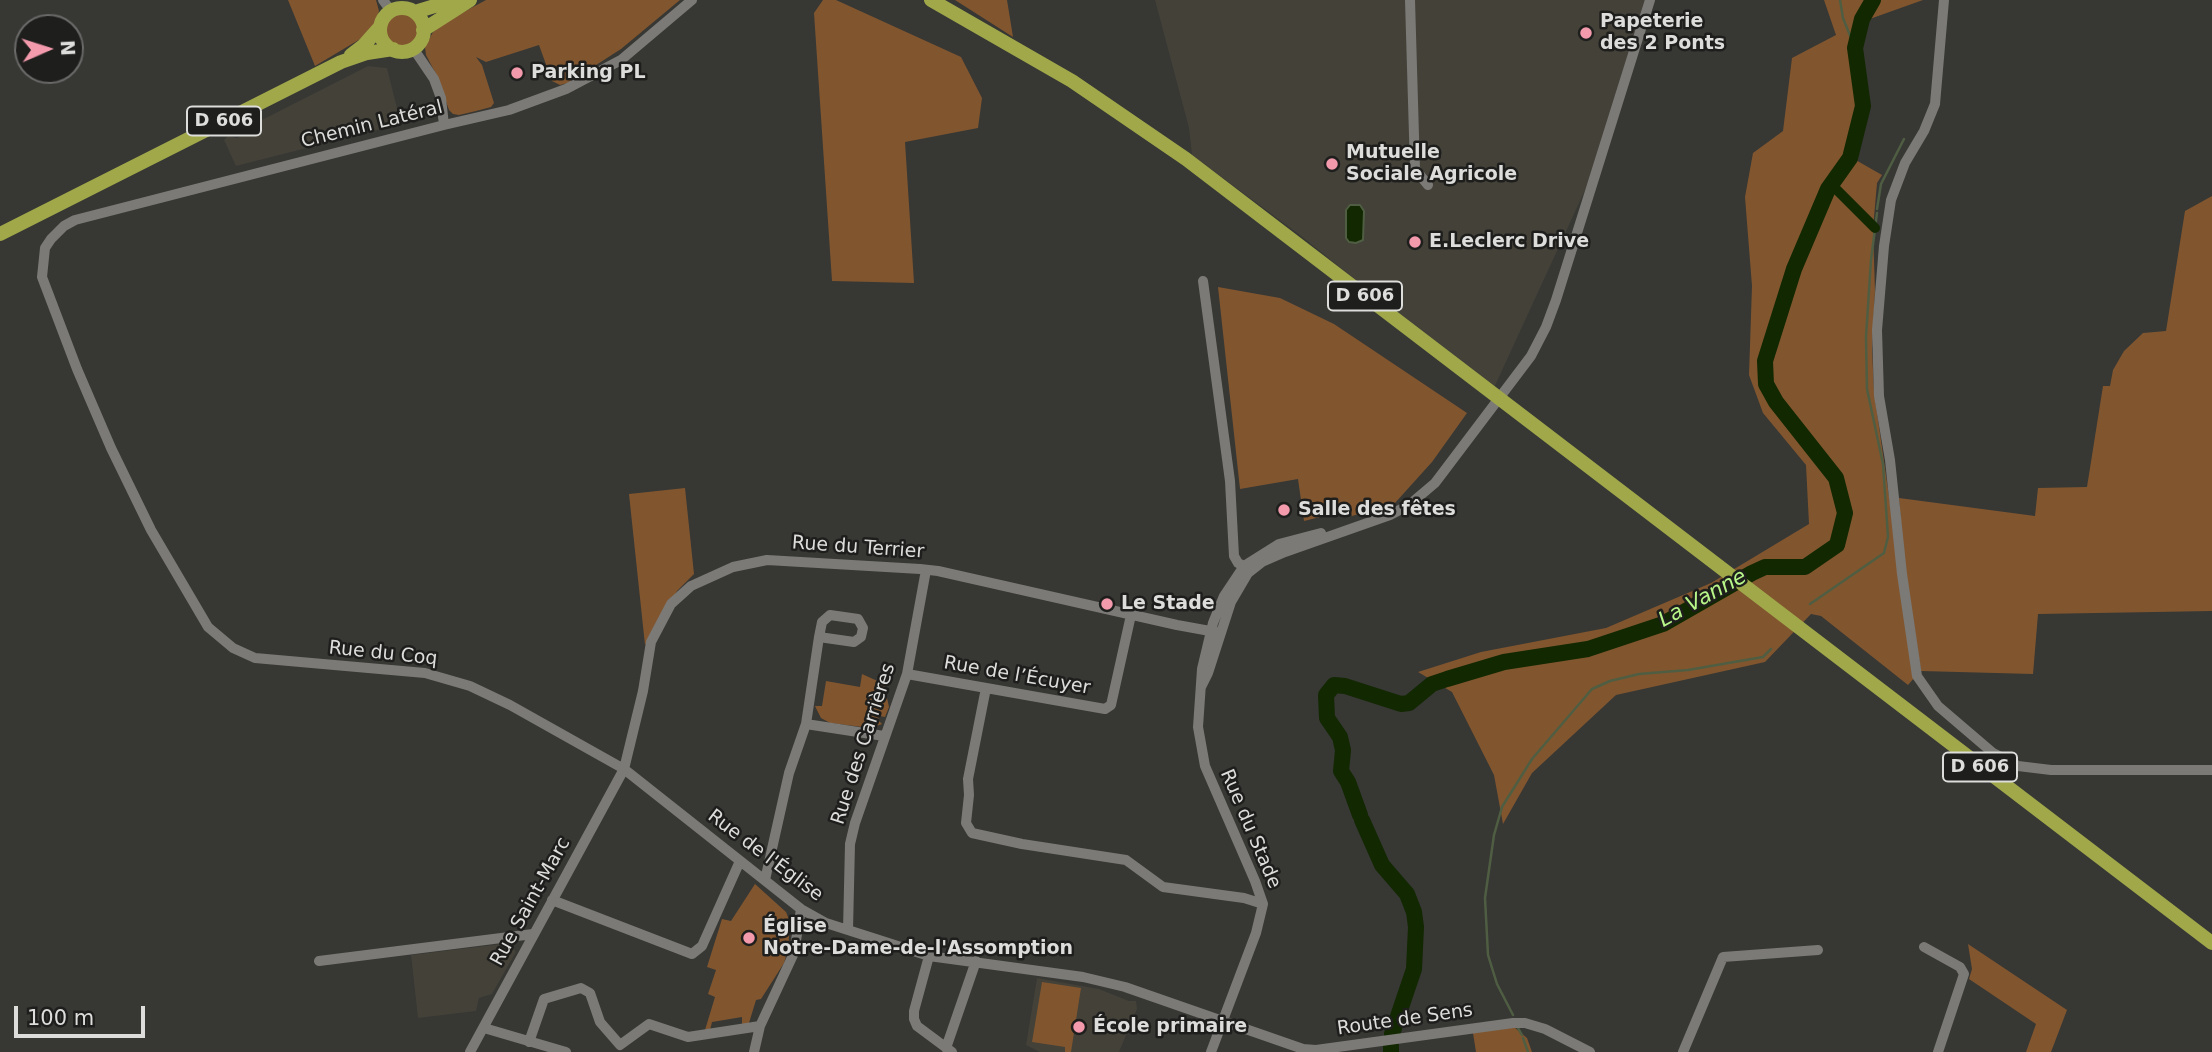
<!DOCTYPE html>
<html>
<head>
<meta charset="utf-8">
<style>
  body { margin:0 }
  #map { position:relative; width:2212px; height:1052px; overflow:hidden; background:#373734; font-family:"DejaVu Sans",sans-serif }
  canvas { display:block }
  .north { position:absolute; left:14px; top:14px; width:70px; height:70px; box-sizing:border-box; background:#1e1e1d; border:2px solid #6a6a69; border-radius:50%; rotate:87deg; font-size:19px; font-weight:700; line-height:28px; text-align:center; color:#dddddb }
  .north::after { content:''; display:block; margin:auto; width:24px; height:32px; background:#f39aac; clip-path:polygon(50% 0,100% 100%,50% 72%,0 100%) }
  .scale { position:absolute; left:14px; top:1006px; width:131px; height:32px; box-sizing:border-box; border:4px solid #dddddb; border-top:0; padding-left:9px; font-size:21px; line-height:24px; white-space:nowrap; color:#dddddb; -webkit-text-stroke:5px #1e1e1d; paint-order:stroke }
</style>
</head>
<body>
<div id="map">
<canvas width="2212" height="1052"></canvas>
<div class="north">N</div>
<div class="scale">100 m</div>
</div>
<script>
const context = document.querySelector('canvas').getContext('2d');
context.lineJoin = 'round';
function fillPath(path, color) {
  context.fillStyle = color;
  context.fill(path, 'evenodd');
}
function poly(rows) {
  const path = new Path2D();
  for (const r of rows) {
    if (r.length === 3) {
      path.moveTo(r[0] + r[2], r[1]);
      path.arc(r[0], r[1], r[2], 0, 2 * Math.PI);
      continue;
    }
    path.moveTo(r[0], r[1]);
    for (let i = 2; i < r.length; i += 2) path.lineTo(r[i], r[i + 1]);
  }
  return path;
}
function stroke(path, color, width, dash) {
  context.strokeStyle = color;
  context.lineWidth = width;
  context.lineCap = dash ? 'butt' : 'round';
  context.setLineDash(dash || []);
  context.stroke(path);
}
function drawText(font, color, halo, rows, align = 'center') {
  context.font = font + ' "DejaVu Sans",sans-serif';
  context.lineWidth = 5;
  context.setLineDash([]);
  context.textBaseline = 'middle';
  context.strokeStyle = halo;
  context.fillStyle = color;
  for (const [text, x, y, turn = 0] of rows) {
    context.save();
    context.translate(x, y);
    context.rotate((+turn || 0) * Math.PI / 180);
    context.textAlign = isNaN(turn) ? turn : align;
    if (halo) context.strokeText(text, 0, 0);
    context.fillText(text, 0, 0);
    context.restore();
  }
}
fillPath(poly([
  [1155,0,1651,0,1609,138,1493,390,1301,236,1192,155,1189,128],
  [368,66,387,68,401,124,236,166,224,140,228,136,237,138,249,132,252,125],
  [510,943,516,952,492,994,479,998,476,1011,418,1018,411,955],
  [1037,978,1099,989,1129,1001,1136,1001,1137,1009,1119,1052,1040,1052,1026,1045]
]), '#434138');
fillPath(poly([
  [288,0,376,0,379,11,374,26,362,38,315,66],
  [486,0,680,0,621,49,568,83,560,85,552,81,539,45,486,62,476,57,482,65,494,103,491,107,476,111,459,115,453,114,449,110,437,76,426,55,425,47,433,32,445,22],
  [823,0,836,0,961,57,982,98,978,128,905,142,914,283,832,281,814,13],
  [955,0,1007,0,1013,37],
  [1824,0,1923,0,1867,20,1860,47,1866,107,1854,159,1882,175,1877,183,1873,229,1875,291,1872,349,1874,392,1915,677,1908,685,1821,616,1811,614,1765,662,1616,695,1532,773,1503,824,1494,775,1452,692,1418,672,1481,652,1606,628,1711,583,1809,524,1806,465,1763,413,1749,375,1752,286,1745,197,1753,153,1783,131,1792,58,1836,35],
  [402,30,16],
  [2212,196,2212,611,2038,614,2033,674,1921,671,1905,572,1899,498,2035,516,2038,488,2087,487,2103,386,2110,386,2113,370,2124,351,2143,333,2166,331,2185,211],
  [1218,287,1280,298,1334,324,1467,413,1432,462,1395,503,1352,516,1349,510,1304,521,1298,479,1240,489],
  [685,488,694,574,677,591,645,645,629,494],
  [862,674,884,684,889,707,885,717,880,716,878,720,882,724,871,728,830,723,821,718,815,706,822,706,826,681,860,687],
  [755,884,786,912,790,922,788,950,784,963,761,999,756,1000,749,1023,742,1029,742,1017,712,1022,710,1030,705,1030,715,997,708,994,716,970,707,967,722,919,731,921],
  [1968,944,2067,1010,2051,1052,2026,1052,2036,1024,1969,979,1972,969],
  [1042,982,1081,988,1071,1052,1065,1052,1065,1047,1032,1042],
  [1514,1027,1527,1038,1532,1052,1476,1052,1473,1033]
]), '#81562f');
const water = poly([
  [1350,205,1360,205,1364,211,1363,240,1356,243,1349,242,1346,238,1346,210,1350,205]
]);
fillPath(water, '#122800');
stroke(water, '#4f5e42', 2);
stroke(poly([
  [1840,0,1843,18,1855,48],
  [1877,209,1881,184,1904,139],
  [1810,604,1884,553,1888,537,1883,464,1867,389,1866,337,1871,260,1877,213],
  [1513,1015,1497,984,1488,955,1485,898,1494,835,1502,807,1532,759,1592,689,1610,681,1639,674,1688,670,1763,657,1771,649],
  [1518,1028,1522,1035],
  [1523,1038,1528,1052]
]), '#4f5e42', 2.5);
stroke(poly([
  [1831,184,1875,228]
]), '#122800', 10);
stroke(poly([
  [1360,815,1348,782,1341,771,1343,750,1340,737,1327,718,1326,695,1334,685,1345,686,1401,704,1409,703,1432,684,1447,679,1504,662,1588,649,1663,624,1752,573,1765,567,1805,567,1837,545,1845,513,1836,478,1776,402,1766,384,1765,361,1794,269,1828,189,1850,158,1863,106,1855,48,1862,19,1873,0],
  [1362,820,1382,865,1407,894,1414,912,1416,927,1414,969,1392,1034],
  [1391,1046,1391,1052]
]), '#122800', 16);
stroke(poly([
  [383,0,391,11],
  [692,0,621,60,566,89,509,110,444,125,75,220,64,226,51,239,45,248,42,277,77,369,111,448,151,530,208,627,233,648,255,658,425,673,470,686,510,705,624,769,801,909,826,923,929,956,1083,977,1125,987,1303,1049,1316,1050,1513,1023,1525,1023,1545,1029,1590,1052],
  [1410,0,1415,169,1428,185],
  [1944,0,1935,104,1924,131,1905,163,1891,200,1884,246,1877,330,1879,396,1890,460,1902,574,1917,676,1938,706,1993,753,2018,766,2051,770,2212,770],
  [413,48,434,79,441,98,444,125],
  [1203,281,1230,481,1234,556,1238,563,1244,566],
  [907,674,1105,709,1111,705,1131,615],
  [1201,687,1208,673,1231,602,1248,573,1262,562,1285,552,1390,515,1409,505,1435,483,1531,356,1546,327,1556,300,1650,0],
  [986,688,968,779,969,795,966,823,972,833,1022,844,1126,860,1163,887,1244,898,1263,904],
  [806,724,884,736],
  [765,880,789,773,806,724,819,637,854,642,861,637,863,628,858,619,830,615,822,622,819,637],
  [552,900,692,954,702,946,740,861],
  [848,930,850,844,855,823,907,674,926,570],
  [1924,947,1960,967,1964,974,1938,1052],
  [929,956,914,1011,914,1019,917,1026,952,1052],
  [319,961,533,934],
  [484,1028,566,1052],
  [529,1042,544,999,581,988,590,993,600,1022,620,1045,649,1024,688,1037,760,1026],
  [946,1048,976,961],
  [470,1052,624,769,643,691,651,642,671,604,691,586,733,567,767,560,920,569,938,571,1177,625,1221,633],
  [754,1052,760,1026,794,953,801,909],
  [1211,1052,1256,933,1263,904,1255,881,1205,766,1198,727,1202,669,1213,623,1224,596,1244,566,1279,544,1321,533],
  [1683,1052,1723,957,1818,950]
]), '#7b7a77', 10);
stroke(poly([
  [931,0,1072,81,1186,159,2212,943],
  [402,30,22],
  [415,12,454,0],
  [423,30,470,0],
  [351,55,364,45,380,27],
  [0,234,341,62,367,53,393,49]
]), '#a0a84a', 14);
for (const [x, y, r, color] of [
  [1586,33,7,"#f39aac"],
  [517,73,7,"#f39aac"],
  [1332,164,7,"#f39aac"],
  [1415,242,7,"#f39aac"],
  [1284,510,7,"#f39aac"],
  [1107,604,7,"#f39aac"],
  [749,938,7,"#f39aac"],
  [1079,1027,7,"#f39aac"]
]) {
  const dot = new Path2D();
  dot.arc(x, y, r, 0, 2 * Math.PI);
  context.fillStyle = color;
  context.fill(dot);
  stroke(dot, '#1e1e1d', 2.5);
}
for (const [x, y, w] of [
  [224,121,74],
  [1365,296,74],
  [1980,767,74]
]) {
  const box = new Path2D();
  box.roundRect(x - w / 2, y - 14.5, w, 29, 5);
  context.fillStyle = '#1e1e1d';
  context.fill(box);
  stroke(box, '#dddddb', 2);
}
drawText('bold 18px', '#dddddb', null, [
  ["D 606",224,121],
  ["D 606",1365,296],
  ["D 606",1980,767]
]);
drawText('bold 19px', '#dddddb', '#1e1e1d', [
  ["Papeterie",1600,22],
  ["des 2 Ponts",1600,44],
  ["Parking PL",531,73],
  ["Mutuelle",1346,153],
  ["Sociale Agricole",1346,175],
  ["E.Leclerc Drive",1429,242],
  ["Salle des fêtes",1298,510],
  ["Le Stade",1121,604],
  ["Église",763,927],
  ["Notre-Dame-de-l'Assomption",763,949],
  ["École primaire",1093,1027]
], 'left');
drawText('19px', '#dddddb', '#1e1e1d', [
  ["Chemin Latéral",372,125,-14],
  ["Rue du Terrier",858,548,4],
  ["Rue du Coq",383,654,6],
  ["Rue de l’Écuyer",1017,676,10],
  ["Rue des Carrières",864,744,-72],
  ["Rue du Stade",1250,829,67],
  ["Rue de l'Église",765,856,37],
  ["Rue Saint-Marc",531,902,-61],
  ["Route de Sens",1405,1020,-8]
]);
drawText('italic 21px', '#b8f689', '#1e1e1d', [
  ["La Vanne",1703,599,-29]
]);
</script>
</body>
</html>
